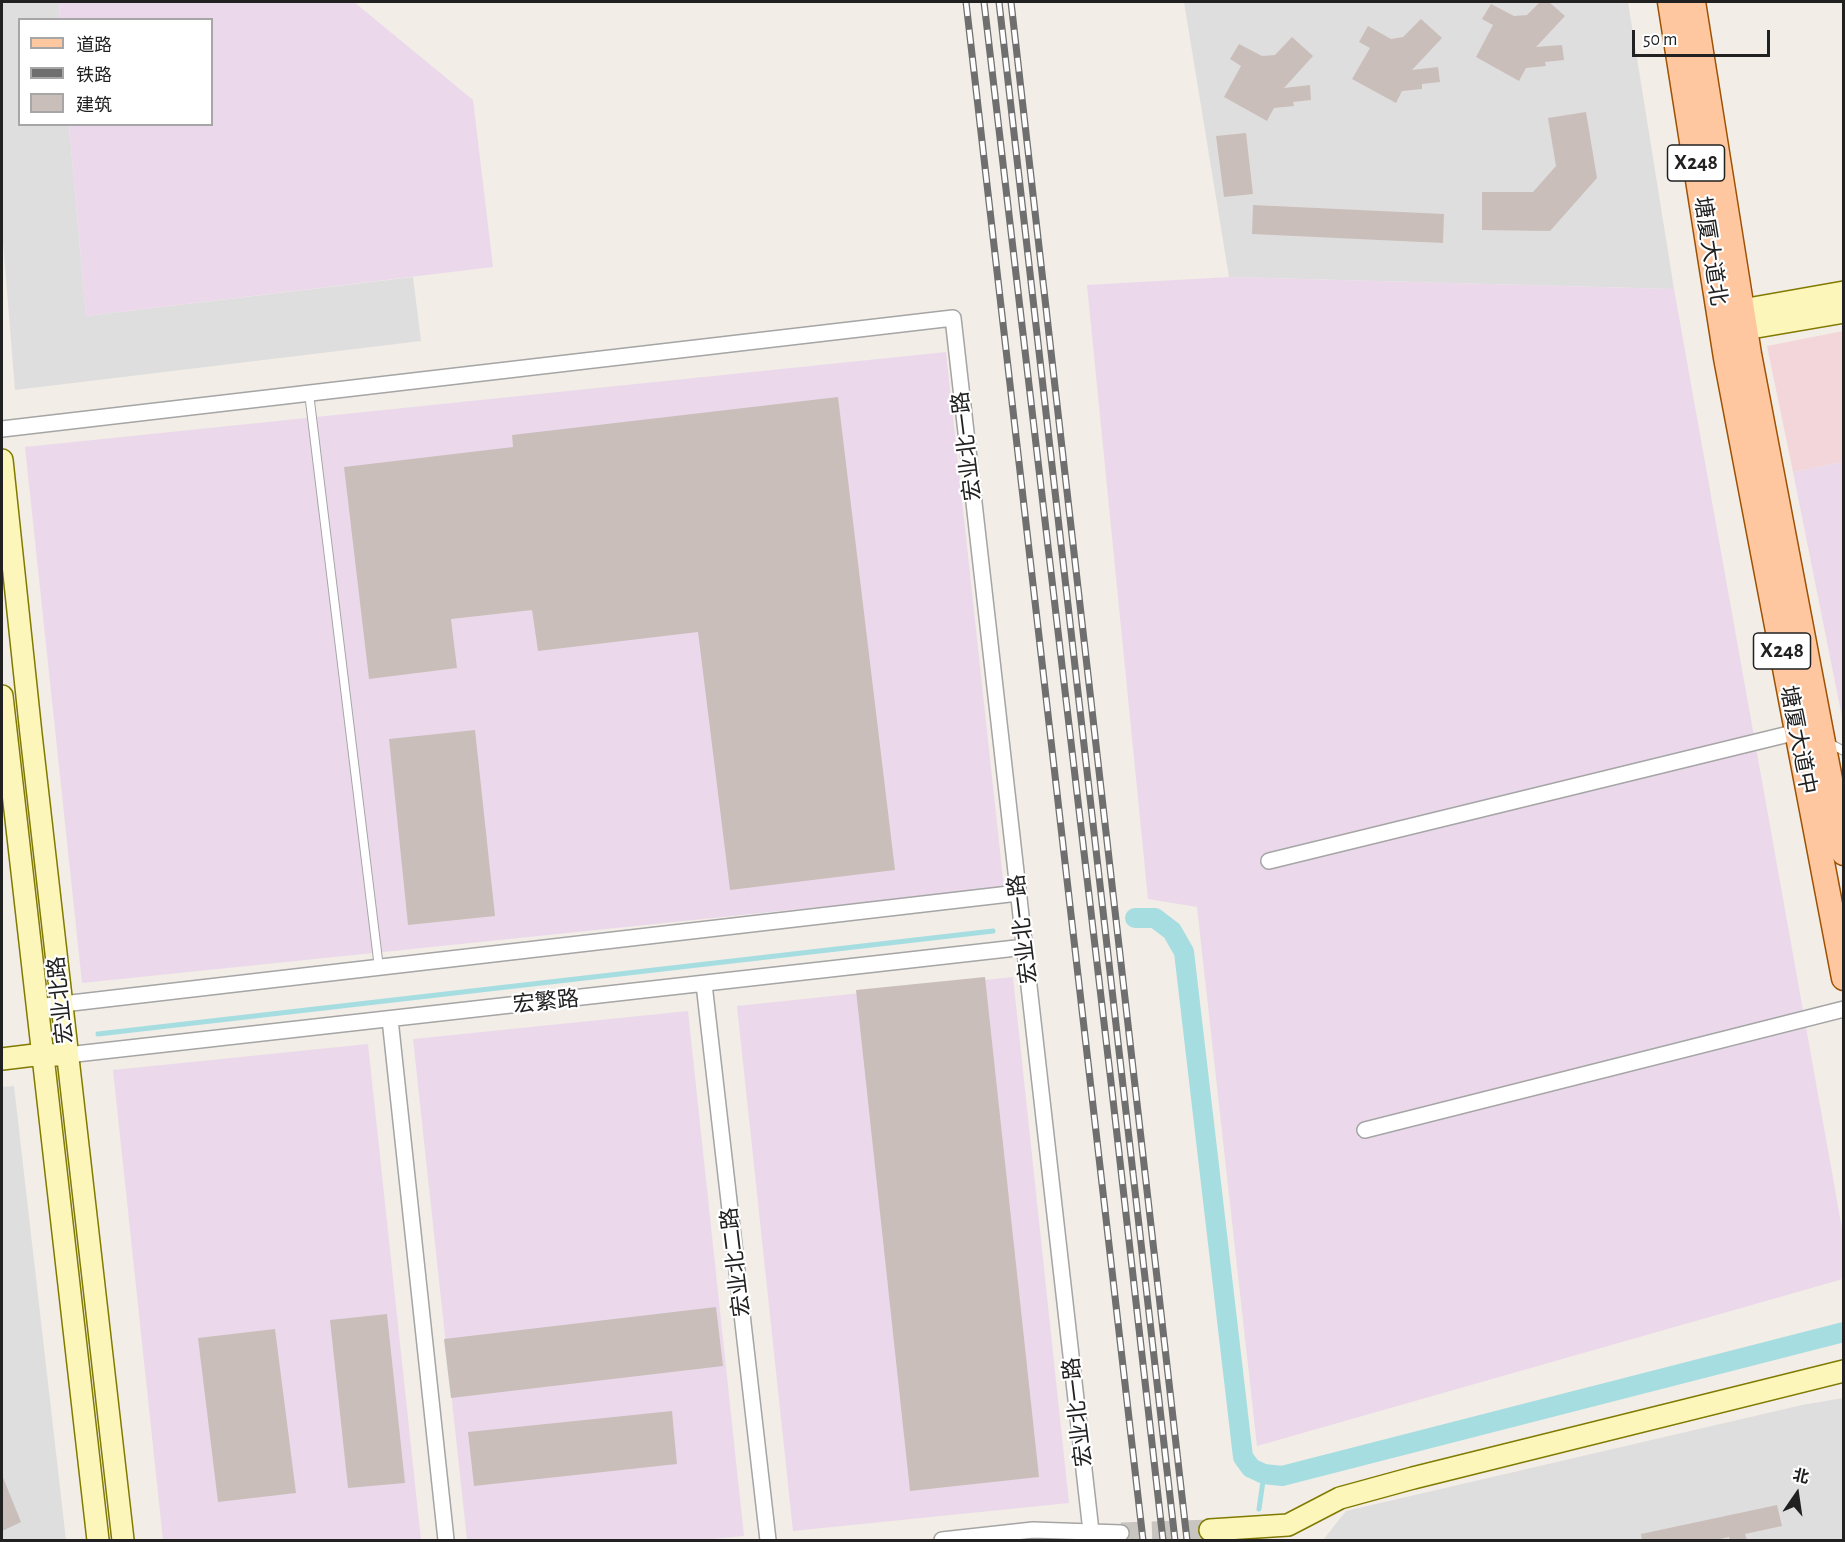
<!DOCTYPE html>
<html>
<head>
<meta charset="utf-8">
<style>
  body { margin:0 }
  #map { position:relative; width:1845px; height:1542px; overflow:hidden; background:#f2ede7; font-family:"Alegreya Sans","Noto Sans SC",sans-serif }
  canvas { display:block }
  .frame { position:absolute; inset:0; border:3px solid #212121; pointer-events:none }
  .legend { position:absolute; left:18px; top:18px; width:195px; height:108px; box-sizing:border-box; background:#fff; border:2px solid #a6a6a6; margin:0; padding:8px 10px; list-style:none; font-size:18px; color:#212121 }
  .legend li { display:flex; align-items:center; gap:12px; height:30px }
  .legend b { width:30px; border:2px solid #a6a6a6 }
  .north { position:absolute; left:1767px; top:1464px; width:60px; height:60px; -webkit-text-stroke:4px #fff; paint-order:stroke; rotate:13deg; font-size:16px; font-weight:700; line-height:24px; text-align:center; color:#212121 }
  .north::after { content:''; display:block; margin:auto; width:21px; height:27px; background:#212121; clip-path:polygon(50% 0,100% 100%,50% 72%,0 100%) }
  .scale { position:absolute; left:1632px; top:30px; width:138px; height:27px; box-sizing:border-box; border:3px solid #212121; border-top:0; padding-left:8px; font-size:18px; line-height:21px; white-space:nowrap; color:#212121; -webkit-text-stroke:4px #fff; paint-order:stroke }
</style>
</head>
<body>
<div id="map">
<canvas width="1845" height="1542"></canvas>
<div class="frame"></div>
<ul class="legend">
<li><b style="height:8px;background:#ffc79f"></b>道路</li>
<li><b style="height:8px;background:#6f6f6f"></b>铁路</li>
<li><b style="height:16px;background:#cabeba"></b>建筑</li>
</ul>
<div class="north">北</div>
<div class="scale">50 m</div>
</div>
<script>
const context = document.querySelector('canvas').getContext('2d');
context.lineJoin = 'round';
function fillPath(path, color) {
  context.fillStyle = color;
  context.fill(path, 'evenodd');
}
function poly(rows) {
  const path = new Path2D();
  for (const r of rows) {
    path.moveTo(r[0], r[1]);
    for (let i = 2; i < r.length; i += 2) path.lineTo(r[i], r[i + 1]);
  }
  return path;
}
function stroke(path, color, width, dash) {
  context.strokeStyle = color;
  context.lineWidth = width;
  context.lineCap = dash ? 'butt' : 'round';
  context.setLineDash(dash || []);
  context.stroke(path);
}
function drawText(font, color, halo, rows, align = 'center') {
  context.font = font + ' "Alegreya Sans","Noto Sans SC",sans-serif';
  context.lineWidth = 4.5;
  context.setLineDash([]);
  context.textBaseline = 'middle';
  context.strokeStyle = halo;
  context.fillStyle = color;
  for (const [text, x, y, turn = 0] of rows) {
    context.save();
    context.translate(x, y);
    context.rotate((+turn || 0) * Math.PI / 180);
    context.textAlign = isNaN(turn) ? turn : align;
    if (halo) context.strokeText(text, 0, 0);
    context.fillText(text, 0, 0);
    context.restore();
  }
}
fillPath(poly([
  [2,2,59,2,60,19,20,20,20,124,69,125,86,316,413,277,421,341,15,390,2,230],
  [1184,2,1628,2,1674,289,1229,277],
  [14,1086,66,1540,2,1540,2,1087],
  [1843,1398,1843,1540,1323,1540,1346,1511,1802,1405]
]), '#dfdede');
fillPath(poly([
  [1843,331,1843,462,1793,472,1767,346]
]), '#f3d6da');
fillPath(poly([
  [59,2,354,2,473,100,493,267,86,316,69,125,212,124,212,20,60,19],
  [1229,277,1674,289,1843,1234,1843,1279,1257,1446,1197,907,1148,899,1087,285],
  [946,352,1004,888,82,983,25,447],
  [1843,462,1844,462,1843,722,1793,472],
  [1013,977,1069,1503,793,1531,737,1006],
  [688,1011,744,1536,701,1540,467,1540,413,1039],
  [368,1044,421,1540,163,1540,113,1070]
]), '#ebd9eb');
stroke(poly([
  [98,1034,993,931],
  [1259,1509,1264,1474]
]), '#a6dde1', 5);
stroke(poly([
  [1135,918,1155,918,1172,931,1184,952,1243,1457,1251,1468,1264,1474,1282,1476,1844,1332]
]), '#a6dde1', 20);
fillPath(poly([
  [1540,2,1549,2,1565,16,1536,47,1562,45,1564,60,1545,62,1546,66,1526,68,1519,81,1476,57,1493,25,1482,19,1491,4,1514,16,1527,15],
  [1421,19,1442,38,1412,70,1438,67,1440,82,1422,84,1422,89,1402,91,1396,103,1352,79,1370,48,1359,42,1368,26,1391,39,1403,37],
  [1292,37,1313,56,1284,88,1310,85,1311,100,1293,102,1294,106,1274,108,1267,121,1224,97,1241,66,1230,59,1239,44,1262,56,1275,55],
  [1586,112,1597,178,1550,231,1482,230,1482,192,1533,192,1556,166,1548,118],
  [1246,133,1253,194,1224,197,1216,136],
  [1253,205,1444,214,1443,243,1252,234],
  [838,397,895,870,730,890,698,632,538,651,532,610,451,619,457,668,369,679,344,467,513,447,512,435],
  [475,730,495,916,408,925,389,739],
  [985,977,1039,1477,910,1491,856,990],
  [716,1307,723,1366,451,1398,444,1339],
  [387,1314,405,1483,348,1488,330,1320],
  [275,1329,296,1493,218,1502,198,1338],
  [672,1411,677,1464,474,1486,468,1432],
  [2,1475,21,1522,2,1531],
  [1777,1505,1782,1526,1745,1534,1747,1540,1730,1540,1729,1537,1715,1540,1642,1540,1641,1534]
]), '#cabeba');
stroke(poly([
  [1121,1533,1210,1530]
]), '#c8c4bf', 21, [21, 10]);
const lane = poly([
  [309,393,379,968],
  [1829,743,1844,751]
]);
const street = poly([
  [2,429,953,318,1092,1540],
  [1269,861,1797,732],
  [704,984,768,1540],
  [37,1007,1018,893],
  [390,1019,446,1540],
  [67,1055,1025,947],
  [1365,1130,1844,1009],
  [942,1540,1033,1530,1121,1533]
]);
const secondary = poly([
  [1729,318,1742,310,1844,292],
  [1730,326,1745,329,1844,312],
  [2,460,31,734,123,1540],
  [2,696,98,1540],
  [2,1059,43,1054,58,1055],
  [1210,1530,1288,1525,1340,1498,1413,1478,1844,1371]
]);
const primary = poly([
  [1670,2,1726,358,1844,978],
  [1693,2,1749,354,1844,853]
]);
stroke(lane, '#a5a5a5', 10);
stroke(street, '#a5a5a5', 18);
stroke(secondary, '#807a00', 24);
stroke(primary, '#9e5100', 27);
stroke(lane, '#fff', 8);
stroke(street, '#fff', 15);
stroke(secondary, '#fdf6ba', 21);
stroke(primary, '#ffc79f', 24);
const rail = poly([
  [966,2,1143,1540],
  [984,2,1111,1082,1163,1540],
  [999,2,1175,1540],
  [1011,2,1187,1540]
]);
stroke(rail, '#6f6f6f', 7);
stroke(rail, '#fff', 4.5, [14]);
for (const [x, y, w] of [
  [1696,163,57],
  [1782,651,57]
]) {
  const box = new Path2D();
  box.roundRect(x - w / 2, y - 18, w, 36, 4.5);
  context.fillStyle = '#fff';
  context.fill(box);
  stroke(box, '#212121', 1.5);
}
drawText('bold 21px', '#212121', null, [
  ["X248",1696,163],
  ["X248",1782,651]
]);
drawText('22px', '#212121', '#fff', [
  ["塘厦大道北",1710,251,81],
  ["宏业北一路",967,446,-97],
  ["塘厦大道中",1798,740,79],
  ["宏业北一路",1023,929,-97],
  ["宏业北路",61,1000,-96],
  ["宏繁路",546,1002,-6],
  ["宏业北二路",736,1262,-97],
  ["宏业北一路",1078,1412,-97]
]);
</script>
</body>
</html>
